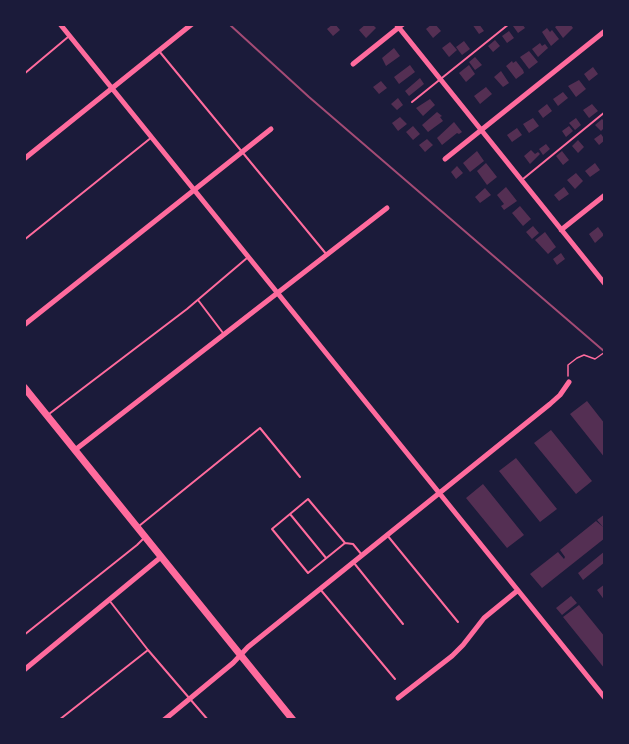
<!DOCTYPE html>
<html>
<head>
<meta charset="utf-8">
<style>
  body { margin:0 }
  #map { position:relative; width:629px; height:744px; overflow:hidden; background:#1b1b3a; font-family:Inter,sans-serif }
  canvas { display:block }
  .frame { position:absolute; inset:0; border:26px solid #1b1b3a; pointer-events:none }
</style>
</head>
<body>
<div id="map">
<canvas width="629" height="744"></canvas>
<div class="frame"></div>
</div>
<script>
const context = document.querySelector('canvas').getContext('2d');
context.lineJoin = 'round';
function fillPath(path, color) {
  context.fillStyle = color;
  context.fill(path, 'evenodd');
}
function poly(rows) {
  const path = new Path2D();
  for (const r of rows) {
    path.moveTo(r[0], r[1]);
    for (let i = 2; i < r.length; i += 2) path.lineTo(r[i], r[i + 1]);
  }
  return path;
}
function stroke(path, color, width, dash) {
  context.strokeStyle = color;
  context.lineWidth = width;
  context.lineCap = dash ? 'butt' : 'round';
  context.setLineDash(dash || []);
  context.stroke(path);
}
fillPath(poly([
  [333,24,335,24,340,30,333,36,327,29],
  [366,24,372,24,376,28,366,38,359,30],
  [432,24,435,24,441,31,433,38,426,29],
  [472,24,479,24,484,31,479,34],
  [516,24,522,24,525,28,518,33,513,26],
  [559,24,570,24,573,28,563,38,555,27],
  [547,28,550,32,552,30,559,39,551,46,542,32],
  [509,31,514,38,507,43,502,36],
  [495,40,500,46,493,52,488,46],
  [464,41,470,49,462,55,456,47],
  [450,42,457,50,449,57,442,48],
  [540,43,542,46,545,44,548,48,538,57,532,49],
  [394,48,400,56,386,66,382,58],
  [529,51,538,62,529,69,520,57],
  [475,57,482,65,475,70,469,62],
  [512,61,513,63,516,61,523,70,524,73,516,79,506,66],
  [410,65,415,72,399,84,394,77],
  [469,65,475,74,466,82,459,73],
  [593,67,598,74,589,81,584,74],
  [501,71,509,83,503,87,494,77],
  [420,78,424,84,409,96,405,91],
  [579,80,586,89,576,97,568,86],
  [381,81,387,88,379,94,373,87],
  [486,87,492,94,480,104,474,96],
  [563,92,568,98,558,106,553,99],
  [398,98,403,105,397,110,391,104],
  [430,99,435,105,423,116,416,108],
  [547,104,552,111,543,118,538,111],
  [592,104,598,111,589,118,583,110],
  [437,112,442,116,440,117,443,121,428,132,422,125],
  [400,117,407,124,398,131,392,123],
  [533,118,539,126,529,133,523,124],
  [576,118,581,125,575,130,569,123],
  [602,119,605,122,605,127,601,131,595,125],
  [454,122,462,132,459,134,457,133,442,145,437,138],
  [413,126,420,134,413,140,406,132],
  [569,126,573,131,566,137,562,131],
  [517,128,522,135,512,142,507,135],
  [601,134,605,140,599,145,594,139],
  [427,139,433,145,425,152,419,145],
  [578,140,584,147,578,153,572,146],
  [546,144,550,149,543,155,539,149],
  [531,150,535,154,538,152,540,154,530,164,524,156],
  [477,151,484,161,470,172,463,163],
  [562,151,569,160,563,165,556,156],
  [486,163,497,177,487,185,477,171],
  [595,163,600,170,590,177,585,171],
  [457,166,463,173,456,179,451,172],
  [576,173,583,181,575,189,567,180],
  [506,187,517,201,504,210,501,206,504,204,497,195],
  [564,187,569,194,559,201,554,195],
  [485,188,491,195,480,203,475,197],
  [520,206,531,219,523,226,512,213],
  [533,226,539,233,532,239,526,232],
  [598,227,604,235,595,243,589,234],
  [545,232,556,247,548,254,535,240],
  [561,253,565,259,557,265,553,259],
  [587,401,605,424,605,458,570,414],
  [551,430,592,481,576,494,534,443],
  [516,458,557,509,540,522,499,471],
  [483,484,524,535,507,548,466,498],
  [605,514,605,538,542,588,530,574,558,552,564,559,565,557,560,550,596,521,603,527,597,520],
  [605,551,605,562,583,580,578,573],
  [605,584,605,601,597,590],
  [571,596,577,603,562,615,556,608],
  [579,605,605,637,605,669,563,617]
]), '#542f53');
stroke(poly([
  [568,376,568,365,577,358,584,355,595,359,605,352]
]), '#ff6b9d', 1.5);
stroke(poly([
  [159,51,327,255],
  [24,74,68,37],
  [412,102,509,24],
  [523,179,605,112],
  [24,240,152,137],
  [198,300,223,333],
  [49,414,187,309,247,258],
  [290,514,326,558],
  [139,526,260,428,300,477],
  [387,535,458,622],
  [345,543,308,573,272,529,308,499,345,543,353,544,362,555],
  [354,563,403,624],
  [320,589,395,679],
  [109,600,148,650,208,720],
  [24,635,137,545,143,539],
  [59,720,148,650]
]), '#ff6b9d', 2);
stroke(poly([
  [60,24,605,698],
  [396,24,605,284],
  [353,64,403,24],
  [24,159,192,24],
  [445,159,605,31],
  [561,230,605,195],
  [24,325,271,129],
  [75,450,387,208],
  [24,670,161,557],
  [398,698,452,656,463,645,484,618,517,591],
  [164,720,233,663,248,647,550,404,560,395,569,382]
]), '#ff6b9d', 5);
stroke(poly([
  [24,387,293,720]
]), '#ff6b9d', 7);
stroke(poly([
  [229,24,309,97,605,352]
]), '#a44b75', 2);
</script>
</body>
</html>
